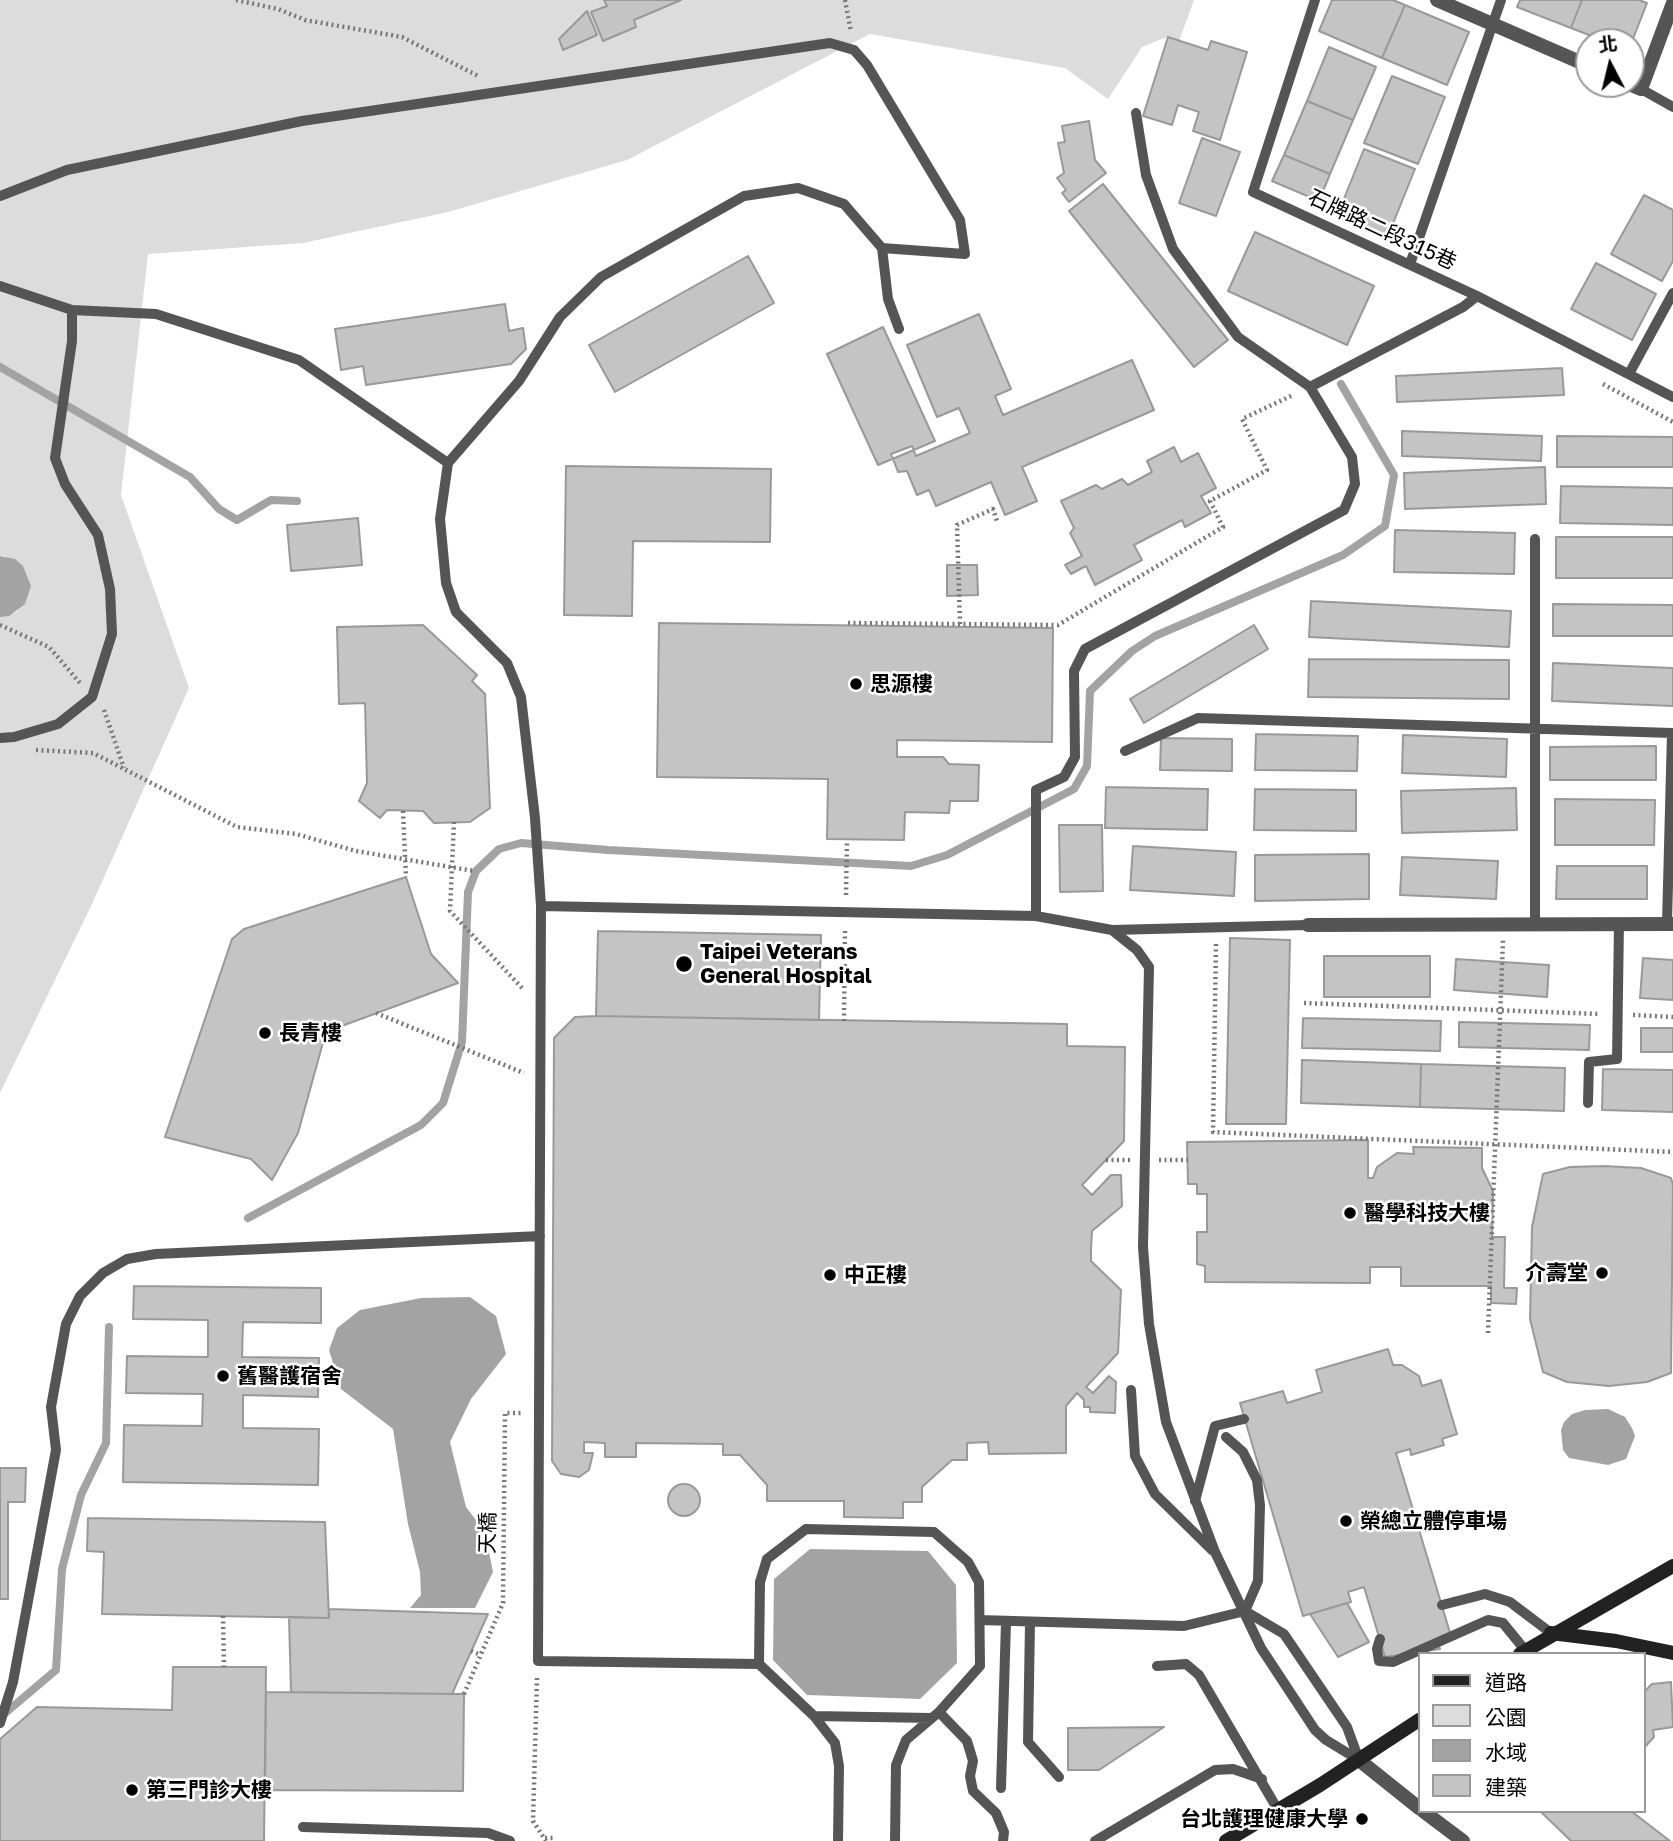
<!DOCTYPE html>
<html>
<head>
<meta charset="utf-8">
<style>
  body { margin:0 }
  #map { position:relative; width:1673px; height:1841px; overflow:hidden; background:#fff; font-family:"Golos Text","Noto Sans TC",sans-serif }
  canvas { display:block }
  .legend { position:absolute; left:1418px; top:1652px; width:228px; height:161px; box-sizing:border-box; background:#fff; border:2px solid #999; margin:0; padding:9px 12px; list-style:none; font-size:21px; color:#000 }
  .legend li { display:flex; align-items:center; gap:14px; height:35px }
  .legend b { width:35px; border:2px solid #999 }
  .north { position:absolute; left:1575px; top:28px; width:70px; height:70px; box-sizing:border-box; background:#fff; border:2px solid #999; border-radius:50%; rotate:353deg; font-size:19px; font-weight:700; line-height:28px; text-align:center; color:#000 }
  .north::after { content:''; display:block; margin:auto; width:24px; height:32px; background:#000; clip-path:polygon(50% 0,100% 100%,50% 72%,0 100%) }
</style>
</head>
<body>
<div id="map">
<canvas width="1673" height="1841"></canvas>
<ul class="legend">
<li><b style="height:9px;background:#222"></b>道路</li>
<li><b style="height:19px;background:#dcdcdc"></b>公園</li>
<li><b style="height:19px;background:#a3a3a3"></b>水域</li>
<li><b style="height:19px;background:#c4c4c4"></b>建築</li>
</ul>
<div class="north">北</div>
</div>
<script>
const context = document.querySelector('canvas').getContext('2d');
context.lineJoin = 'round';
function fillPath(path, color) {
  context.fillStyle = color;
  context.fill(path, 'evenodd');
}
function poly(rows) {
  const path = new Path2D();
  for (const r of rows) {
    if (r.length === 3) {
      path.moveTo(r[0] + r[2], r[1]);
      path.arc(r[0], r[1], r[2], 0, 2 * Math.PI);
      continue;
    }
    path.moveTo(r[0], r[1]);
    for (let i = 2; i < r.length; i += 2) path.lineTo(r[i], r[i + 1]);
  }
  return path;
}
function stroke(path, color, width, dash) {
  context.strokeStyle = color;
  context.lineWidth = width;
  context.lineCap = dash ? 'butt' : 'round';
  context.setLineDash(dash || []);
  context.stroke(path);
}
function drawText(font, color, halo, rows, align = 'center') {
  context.font = font + ' "Golos Text","Noto Sans TC",sans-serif';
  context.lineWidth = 5;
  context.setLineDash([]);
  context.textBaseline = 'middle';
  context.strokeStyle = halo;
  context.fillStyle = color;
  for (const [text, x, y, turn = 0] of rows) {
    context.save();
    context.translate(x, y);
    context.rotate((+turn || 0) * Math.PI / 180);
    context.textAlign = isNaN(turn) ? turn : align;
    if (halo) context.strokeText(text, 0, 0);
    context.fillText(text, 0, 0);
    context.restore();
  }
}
fillPath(poly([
  [0,0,1194,0,1179,41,1167,37,1142,47,1108,99,1065,68,870,34,627,160,448,212,303,243,148,254,121,495,189,688,92,904,0,1093,0,617,18,611,5,556,0,556]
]), '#dcdcdc');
fillPath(poly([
  [0,556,15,559,23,566,31,586,25,604,9,616,0,617],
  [470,1297,496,1316,506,1354,471,1399,450,1442,466,1507,485,1532,493,1572,475,1608,410,1608,421,1595,420,1572,408,1524,393,1429,341,1389,329,1350,337,1328,360,1310,421,1298],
  [1608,1409,1625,1417,1632,1428,1635,1436,1626,1459,1608,1465,1569,1458,1563,1450,1561,1430,1564,1422,1572,1414,1585,1410],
  [810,1549,928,1551,956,1585,957,1663,920,1699,807,1695,773,1660,774,1579]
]), '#a3a3a3');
stroke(poly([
  [0,367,190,477,219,509,237,520,271,500,297,501],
  [248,1218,421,1125,443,1103,462,1042,468,892,476,871,499,849,521,843,608,850,911,866,947,855,1074,789,1087,766,1090,691,1132,651,1155,636,1343,555,1385,526,1394,475,1341,384],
  [3,1715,56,1670,62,1569,81,1495,106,1443,109,1327]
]), '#a3a3a3', 8);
const building = poly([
  [604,0,681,0,634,20,636,27,603,41,591,12,607,6,604,0],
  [1332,0,1393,0,1405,5,1382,58,1319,31,1332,0],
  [1520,0,1582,0,1571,28,1517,7,1520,0],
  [1582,0,1639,0,1647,3,1631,44,1607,42,1571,28,1582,0],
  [1405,5,1469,32,1447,85,1382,58,1405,5],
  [587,11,597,35,563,50,559,39,587,11],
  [1168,37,1208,50,1211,41,1247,52,1220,140,1193,131,1199,112,1178,105,1172,125,1143,116,1168,37],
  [1329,47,1376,67,1353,120,1307,101,1329,47],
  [1392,76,1445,97,1418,164,1364,143,1392,76],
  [1307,101,1353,120,1330,174,1284,155,1307,101],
  [1089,121,1095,160,1106,173,1069,202,1062,193,1066,190,1057,178,1064,173,1058,143,1065,142,1062,126,1089,121],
  [1202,138,1240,152,1216,216,1179,203,1202,138],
  [1364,149,1415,169,1388,236,1337,216,1364,149],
  [1284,155,1330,174,1319,201,1272,181,1284,155],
  [1103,184,1228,340,1194,367,1069,211,1103,184],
  [1644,195,1673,210,1673,261,1662,281,1611,254,1644,195],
  [1255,232,1374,286,1347,345,1228,291,1255,232],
  [748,256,774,303,615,392,589,345,748,256],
  [1596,263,1656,294,1632,340,1571,309,1596,263],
  [505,304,509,331,523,328,526,349,511,364,366,385,363,366,341,370,335,329,505,304],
  [979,314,1011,389,995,396,1003,415,1132,360,1154,410,1022,467,1037,501,1005,515,991,482,936,506,929,490,917,495,907,471,898,472,891,454,912,446,916,456,970,433,959,408,937,417,907,345,979,314],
  [883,327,935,441,878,465,827,354,883,327],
  [1562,368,1564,395,1397,402,1396,376,1562,368],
  [1402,431,1542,436,1541,461,1402,456,1402,431],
  [1557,436,1673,437,1673,467,1557,467,1557,436],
  [1174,447,1181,462,1198,453,1216,488,1201,496,1211,513,1185,527,1182,520,1134,545,1142,560,1095,585,1086,566,1071,574,1065,565,1082,556,1070,533,1074,528,1061,501,1096,485,1102,489,1122,479,1128,485,1152,472,1147,461,1174,447],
  [566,466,771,469,770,542,633,541,632,616,564,615,566,466],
  [1545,467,1546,504,1405,509,1404,473,1545,467],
  [1561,486,1673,488,1673,525,1560,523,1561,486],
  [358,518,362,565,291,571,287,525,358,518],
  [1395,530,1515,533,1514,574,1394,572,1395,530],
  [1556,537,1673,537,1673,578,1556,578,1556,537],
  [947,565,977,565,978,595,947,596,947,565],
  [1311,601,1511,611,1509,647,1309,637,1311,601],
  [1553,604,1673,605,1673,636,1553,636,1553,604],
  [659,623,1053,628,1052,742,897,740,897,757,943,757,949,764,979,765,978,801,950,801,949,813,905,812,904,840,827,839,828,779,657,777,659,623],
  [423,625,477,675,472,681,485,694,490,808,470,822,434,823,423,811,387,810,380,818,359,801,367,783,365,703,339,704,337,627,423,625],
  [1254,625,1268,649,1144,723,1130,699,1254,625],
  [1309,659,1509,660,1509,699,1308,697,1309,659],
  [1553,663,1673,668,1673,706,1552,701,1553,663],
  [1256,734,1358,736,1357,771,1255,770,1256,734],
  [1403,735,1507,739,1506,777,1402,773,1403,735],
  [1161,738,1232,739,1232,771,1160,770,1161,738],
  [1656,746,1656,780,1550,780,1550,747,1656,746],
  [1106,787,1208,789,1207,830,1105,828,1106,787],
  [1516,788,1517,830,1402,833,1401,791,1516,788],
  [1255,789,1356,790,1356,831,1254,830,1255,789],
  [1555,799,1655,800,1654,845,1555,845,1555,799],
  [1059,825,1102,825,1103,891,1060,892,1059,825],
  [1133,846,1236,852,1234,896,1130,890,1133,846],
  [1369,854,1369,899,1255,901,1255,855,1369,854],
  [1402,857,1498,861,1496,899,1400,895,1402,857],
  [1557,866,1647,866,1647,899,1556,899,1557,866],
  [406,877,431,954,458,983,339,1027,324,1039,298,1133,272,1180,251,1159,165,1137,232,939,244,929,406,877],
  [598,931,821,935,819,1020,596,1016,598,931],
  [1230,938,1290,940,1286,1124,1226,1124,1230,938],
  [1324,956,1430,956,1430,997,1324,997,1324,956],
  [1643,958,1673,960,1673,1000,1640,998,1643,958],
  [1456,959,1549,965,1547,997,1454,990,1456,959],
  [596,1016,1067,1024,1067,1046,1125,1047,1124,1141,1082,1185,1092,1195,1111,1175,1121,1175,1122,1206,1092,1231,1091,1249,1091,1261,1121,1290,1118,1353,1086,1387,1093,1393,1109,1376,1116,1382,1115,1413,1090,1412,1090,1407,1084,1407,1084,1400,1077,1393,1066,1406,1066,1453,989,1454,988,1442,967,1443,967,1460,952,1460,922,1487,922,1502,903,1502,903,1518,844,1517,844,1501,767,1501,767,1485,740,1455,723,1455,723,1444,636,1443,636,1457,605,1457,605,1443,584,1442,584,1453,593,1453,589,1470,579,1477,561,1474,552,1461,554,1038,575,1017,596,1016],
  [1303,1018,1441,1021,1440,1051,1302,1048,1303,1018],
  [1459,1022,1590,1025,1589,1050,1459,1047,1459,1022],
  [1641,1028,1673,1028,1673,1052,1641,1052,1641,1028],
  [1302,1060,1421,1064,1420,1107,1301,1103,1302,1060],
  [1421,1064,1565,1068,1564,1111,1420,1107,1421,1064],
  [1603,1069,1673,1070,1673,1112,1602,1110,1603,1069],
  [1368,1140,1368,1178,1373,1178,1377,1167,1397,1153,1414,1154,1413,1147,1482,1148,1482,1168,1493,1191,1492,1237,1505,1237,1504,1288,1517,1288,1516,1304,1491,1303,1491,1286,1401,1286,1401,1267,1370,1267,1370,1283,1205,1282,1205,1266,1197,1264,1197,1232,1207,1232,1207,1194,1197,1194,1197,1184,1188,1184,1187,1142,1368,1140],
  [1604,1166,1641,1168,1671,1178,1673,1185,1671,1373,1647,1382,1609,1386,1567,1382,1543,1372,1530,1319,1532,1227,1543,1174,1570,1167,1604,1166],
  [134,1286,321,1288,321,1323,243,1322,242,1357,319,1358,318,1397,243,1395,243,1428,319,1429,318,1485,123,1482,124,1425,202,1426,203,1394,126,1393,127,1356,208,1357,208,1320,133,1319,134,1286],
  [1388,1349,1393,1365,1402,1365,1419,1376,1422,1386,1441,1380,1457,1434,1442,1439,1444,1445,1411,1455,1410,1449,1396,1453,1451,1636,1437,1639,1440,1649,1385,1657,1364,1587,1348,1592,1351,1602,1303,1616,1240,1403,1283,1391,1287,1403,1322,1392,1316,1370,1388,1349],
  [0,1468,26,1468,25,1502,8,1502,8,1599,0,1599,0,1468],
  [684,1500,16],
  [88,1518,325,1522,329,1618,102,1614,104,1552,87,1551,88,1518],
  [1347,1603,1369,1642,1338,1657,1310,1614,1347,1603],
  [329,1609,488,1614,452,1694,291,1692,289,1617,329,1618,329,1609],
  [173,1667,266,1667,264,1841,0,1841,0,1739,37,1707,172,1710,173,1667],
  [1671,1682,1673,1727,1653,1730,1654,1737,1643,1749,1643,1693,1652,1684,1671,1682],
  [266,1692,464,1694,463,1791,265,1790,266,1692],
  [1164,1727,1099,1770,1068,1770,1068,1728,1164,1727],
  [1540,1811,1631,1811,1670,1841,1571,1841,1540,1811]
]);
fillPath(building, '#c4c4c4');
stroke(building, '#999', 2);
stroke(poly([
  [236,0,278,9,305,20,402,37,480,77],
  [845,0,851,32],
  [1603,384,1673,422],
  [848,623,1058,625,1223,527,1210,501,1267,470,1242,419,1293,395],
  [960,624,957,525,993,509,997,521],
  [0,625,49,647,80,683],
  [104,710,124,768],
  [36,750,93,753,237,827,296,834,356,851,474,871],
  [403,811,406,877],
  [454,822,450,911,523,989],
  [846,895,847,840],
  [1216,944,1213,1132,1673,1152],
  [1304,1003,1600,1014],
  [376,1013,524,1073],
  [1633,1015,1673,1017],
  [844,1021,845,928],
  [1106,1160,1130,1160],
  [1159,1160,1188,1160],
  [1488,1333,1503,940],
  [223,1616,224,1667],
  [471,1651,481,1655],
  [537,1678,533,1821,546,1841],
  [464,1694,503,1603,505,1413,524,1413],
  [545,1838,556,1838]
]), '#777', 4.5, [2, 3.5]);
stroke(poly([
  [1315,0,1253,192,1477,296,1673,397],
  [1641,89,1673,107],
  [1136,113,1146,175,1173,249,1238,337,1310,387],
  [0,196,67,170,302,121,830,43,854,50,867,65,960,220,965,254,882,248,844,204,798,188,744,196,601,277,560,317,519,381,448,463,440,519,446,583,456,612,507,663,521,697,535,818,541,906,538,1661,759,1664,814,1716,835,1743,839,1766,838,1841],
  [882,248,888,299,899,329],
  [1410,264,1501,0],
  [0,286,72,310,156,314,299,360,448,463],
  [1630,372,1673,293],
  [1535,539,1535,922],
  [0,738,14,737,58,724,92,697,112,634,110,589,98,535,65,484,55,458,72,341,72,310],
  [1125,751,1198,718,1672,733,1667,923],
  [541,906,1036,916,1112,930,1137,950,1149,967,1143,1247,1149,1324,1166,1422,1215,1552,1261,1648,1315,1730,1326,1740,1359,1760],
  [1036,916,1036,790,1064,777,1075,757,1074,671,1085,649,1344,510,1355,484,1352,457,1310,387,1463,307,1477,296],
  [1112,930,1308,925],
  [1588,1103,1589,1062,1617,1059,1619,923],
  [1131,1390,1135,1456,1155,1494,1213,1551],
  [1226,1437,1243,1452,1257,1480,1260,1505,1258,1581,1245,1611],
  [1195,1501,1215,1426,1244,1419],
  [1442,1605,1485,1594,1510,1602,1551,1633],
  [980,1620,1184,1626,1245,1611,1284,1634,1347,1727,1359,1760],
  [1030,1623,1028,1742,1059,1777],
  [1380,1639,1377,1649,1379,1661,1393,1662,1488,1620,1503,1623,1525,1650],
  [759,1664,760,1582,767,1559,806,1529,934,1532,968,1562,979,1582,980,1666,939,1712,906,1740,896,1765,895,1841],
  [1157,1666,1186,1664,1199,1675,1278,1810],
  [939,1712,967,1741,973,1761,970,1776,973,1791,996,1813,1004,1832,1003,1841],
  [814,1716,931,1718],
  [0,1723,13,1682,56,1450,51,1407,66,1324,80,1296,103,1273,127,1259,156,1254,540,1236],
  [1001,1788,1006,1622],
  [303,1827,488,1833,510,1841],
  [1095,1841,1215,1770,1233,1769,1262,1779]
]), '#555', 10);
stroke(poly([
  [1437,0,1589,66],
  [1629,84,1641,89,1673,3],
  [1308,925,1673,924],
  [1359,1760,1419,1808],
  [1423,1811,1463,1841]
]), '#555', 14);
stroke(poly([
  [1551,1633,1616,1641,1673,1653],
  [1520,1654,1673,1566],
  [1226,1841,1320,1785,1419,1720]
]), '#222', 14);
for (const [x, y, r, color] of [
  [856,684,7,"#000"],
  [684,964,9,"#000"],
  [265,1033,7,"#000"],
  [1350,1213,7,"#000"],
  [1602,1273,7,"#000"],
  [830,1275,7,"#000"],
  [223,1376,7,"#000"],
  [1346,1521,7,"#000"],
  [132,1790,7,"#000"],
  [1362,1819,7,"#000"]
]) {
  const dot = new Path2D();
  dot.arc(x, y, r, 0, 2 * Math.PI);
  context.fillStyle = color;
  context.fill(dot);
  stroke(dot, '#fff', 2.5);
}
drawText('21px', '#000', '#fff', [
  ["石牌路二段315巷",1382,230,25],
  ["天橋",488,1533,-89]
]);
drawText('bold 21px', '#000', '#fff', [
  ["思源樓",870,684],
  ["Taipei Veterans",700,952],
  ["General Hospital",700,976],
  ["長青樓",279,1033],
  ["醫學科技大樓",1364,1213],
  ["介壽堂",1588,1273,"right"],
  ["中正樓",844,1275],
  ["舊醫護宿舍",237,1376],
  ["榮總立體停車場",1360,1521],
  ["第三門診大樓",146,1790],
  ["台北護理健康大學",1348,1819,"right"]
], 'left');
</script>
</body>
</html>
